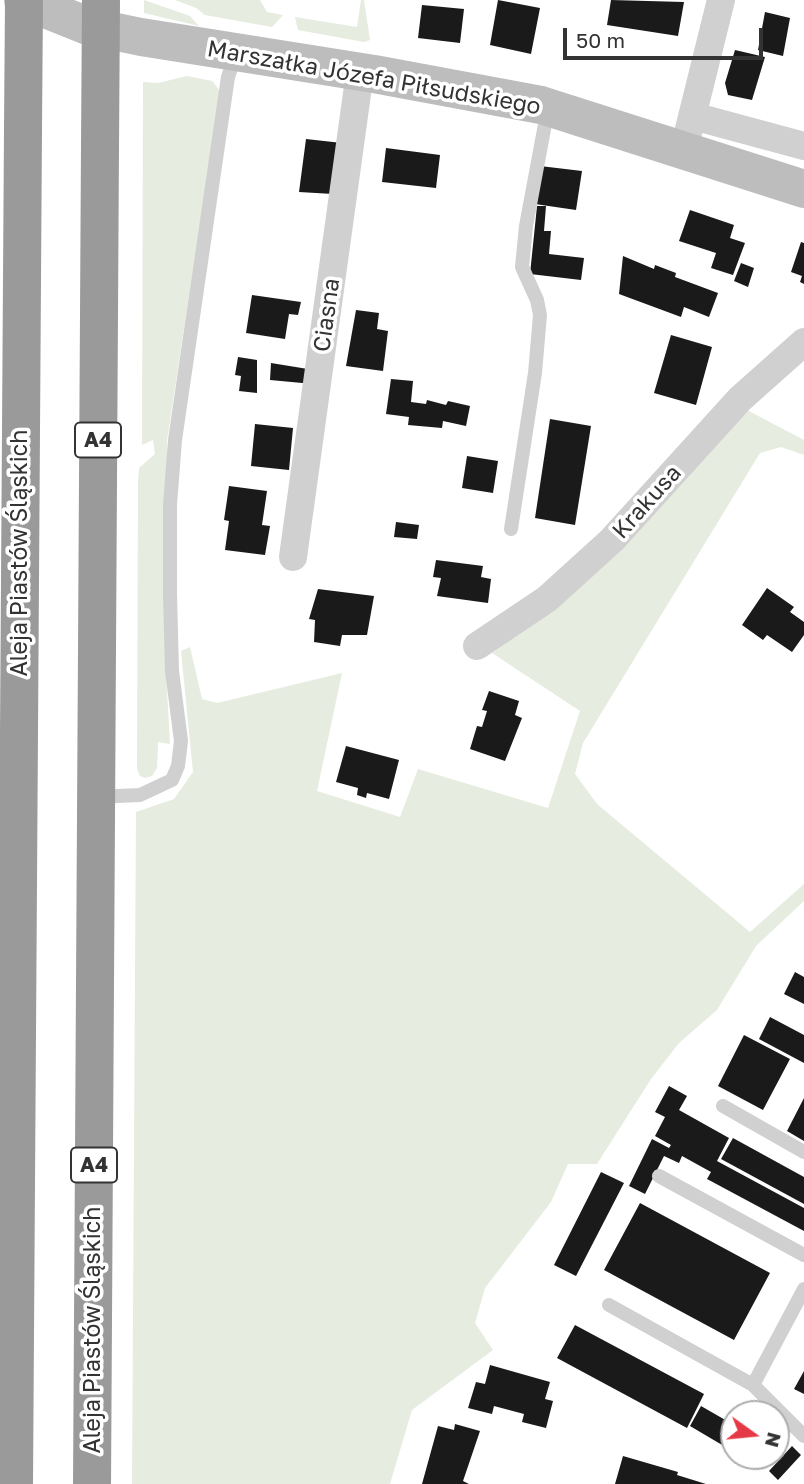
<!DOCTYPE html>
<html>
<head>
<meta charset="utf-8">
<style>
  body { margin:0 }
  #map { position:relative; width:804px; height:1484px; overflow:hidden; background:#fff; font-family:"Golos Text",sans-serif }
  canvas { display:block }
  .north { position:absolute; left:720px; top:1400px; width:70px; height:70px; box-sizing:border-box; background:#fff; border:2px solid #adadad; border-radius:50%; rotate:105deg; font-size:19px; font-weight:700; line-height:28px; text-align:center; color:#333 }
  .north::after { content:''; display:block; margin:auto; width:24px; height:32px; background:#e63946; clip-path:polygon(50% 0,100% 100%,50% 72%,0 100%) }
  .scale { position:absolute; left:563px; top:28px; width:200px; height:32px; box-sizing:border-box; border:4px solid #333; border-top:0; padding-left:9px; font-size:21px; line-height:24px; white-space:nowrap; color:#333; -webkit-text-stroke:5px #fff; paint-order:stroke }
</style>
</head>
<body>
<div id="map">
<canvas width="804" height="1484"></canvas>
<div class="north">N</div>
<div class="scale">50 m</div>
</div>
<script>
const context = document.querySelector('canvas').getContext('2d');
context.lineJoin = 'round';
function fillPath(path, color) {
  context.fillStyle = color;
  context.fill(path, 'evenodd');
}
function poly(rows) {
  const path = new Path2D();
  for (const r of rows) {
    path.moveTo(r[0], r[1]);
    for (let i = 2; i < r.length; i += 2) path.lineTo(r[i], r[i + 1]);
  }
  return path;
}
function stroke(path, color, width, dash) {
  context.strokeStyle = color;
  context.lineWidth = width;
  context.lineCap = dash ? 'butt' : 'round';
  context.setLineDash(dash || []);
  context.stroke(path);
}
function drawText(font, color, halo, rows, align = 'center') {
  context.font = font + ' "Golos Text",sans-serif';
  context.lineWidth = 7;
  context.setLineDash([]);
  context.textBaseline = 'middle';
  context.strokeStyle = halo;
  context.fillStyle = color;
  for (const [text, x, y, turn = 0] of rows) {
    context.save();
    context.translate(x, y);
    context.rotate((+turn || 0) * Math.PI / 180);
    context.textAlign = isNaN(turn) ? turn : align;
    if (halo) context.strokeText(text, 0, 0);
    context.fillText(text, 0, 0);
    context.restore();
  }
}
fillPath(poly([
  [144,0,190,16,199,26,144,13],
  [175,0,260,0,267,12,283,15,272,27,205,15,196,8],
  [361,0,364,0,370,40,364,42,298,30,295,17,357,27],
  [187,76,212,81,220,91,167,441,166,672,170,744,158,742,157,768,152,776,145,778,140,776,137,769,138,482,139,468,155,454,153,440,142,445,143,82,158,83],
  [743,408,804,440,804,455,781,447,760,453,583,743,575,774,597,804,750,932,804,884,804,901,756,946,717,1010,679,1043,651,1079,597,1164,568,1164,551,1202,485,1288,475,1323,493,1350,412,1410,390,1484,132,1484,136,812,174,799,193,772,181,651,190,647,202,699,217,703,342,673,317,791,400,817,418,769,548,808,580,711,492,653,548,612]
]), '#e6ecdf');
fillPath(poly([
  [498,0,540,8,531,54,490,45],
  [611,0,684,2,678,36,607,25],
  [422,5,464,9,460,43,418,38],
  [765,12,790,18,783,56,758,50],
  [735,50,765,57,752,100,728,95,725,83],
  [306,139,342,143,333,194,299,192],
  [386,148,440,155,436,188,382,182],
  [540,166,582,171,576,210,535,204],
  [537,206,546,206,544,231,551,231,549,254,584,258,581,280,530,274],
  [690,210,734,225,730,238,745,243,733,275,711,268,716,253,679,241],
  [801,242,804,243,804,284,800,282,802,276,791,272],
  [623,256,654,269,655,265,676,273,675,277,718,293,709,317,684,307,681,317,619,294],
  [741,263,754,268,748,287,734,281],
  [252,295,301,302,298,315,289,314,285,339,246,333],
  [356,310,379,313,377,329,388,331,383,371,346,366],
  [671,335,712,347,696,405,654,393],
  [238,357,257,360,257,393,239,391,241,376,235,375],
  [271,363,314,370,313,384,270,380],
  [391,379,413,381,411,402,426,404,427,400,446,405,448,401,470,406,466,426,443,421,442,428,408,425,409,417,386,414],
  [550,419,591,426,575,525,535,518],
  [255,424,293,428,289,470,251,466],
  [467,456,498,461,493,493,462,488],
  [229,486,267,491,262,525,270,526,265,555,225,550,229,521,224,520],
  [396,522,419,525,417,539,394,537],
  [436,560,483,566,481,577,491,579,488,603,437,596,441,578,433,577],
  [767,588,794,607,790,612,804,622,804,635,792,652,767,635,763,640,742,625],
  [318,589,374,596,367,635,342,635,340,646,314,642,315,620,309,619],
  [489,691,519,701,515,715,522,718,505,761,470,749,477,726,482,727,487,711,482,710],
  [346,746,399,760,389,799,367,793,366,798,357,795,358,788,336,782],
  [795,972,804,977,804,1004,784,994],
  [770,1017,804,1035,804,1063,759,1039],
  [744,1035,790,1059,763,1110,718,1086],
  [669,1086,687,1096,679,1110,729,1138,717,1161,804,1208,804,1231,707,1179,711,1172,682,1156,679,1163,664,1156,645,1194,629,1186,652,1139,669,1148,671,1145,655,1136,665,1117,655,1112],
  [804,1098,804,1141,787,1131],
  [733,1138,804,1177,804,1204,721,1159],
  [601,1172,624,1183,576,1276,554,1265],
  [640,1203,770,1273,734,1340,604,1270],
  [575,1325,704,1394,687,1428,557,1358],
  [490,1365,550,1382,545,1399,553,1401,546,1428,522,1422,524,1414,494,1406,492,1414,468,1408,476,1382,485,1384],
  [804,1371,804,1394,794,1389],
  [701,1406,734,1425,734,1452,690,1426],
  [455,1424,480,1431,463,1481,469,1484,422,1484,438,1426,454,1430],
  [792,1446,801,1455,778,1480,769,1471],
  [623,1456,678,1472,677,1475,706,1484,615,1484],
  [741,1456,770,1456,763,1469]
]), '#1a1a1a');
stroke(poly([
  [511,529,535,373,540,315,537,300,522,267,526,226,548,108],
  [96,797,140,795,172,780,178,766,181,741,172,671,170,593,170,505,175,440,228,77,236,54],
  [723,1106,804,1152],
  [659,1176,804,1255],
  [609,1305,753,1385,804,1436],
  [753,1385,804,1289]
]), '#d0d0d0', 14);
stroke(poly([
  [693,116,804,146],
  [684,149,721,0],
  [293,557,360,72],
  [477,646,547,599,612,540,740,399,804,342]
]), '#d0d0d0', 28);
stroke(poly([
  [23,0,88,26,141,37,374,74,541,105,804,189]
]), '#bdbdbd', 38);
stroke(poly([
  [14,1484,23,129],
  [92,1484,100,146]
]), '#9a9a9a', 38);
stroke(poly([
  [23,129,24,0],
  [100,146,101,0]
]), '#9a9a9a', 38);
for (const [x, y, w] of [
  [98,440,46],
  [94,1165,46]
]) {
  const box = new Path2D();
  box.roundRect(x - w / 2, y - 17.5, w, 35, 5);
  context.fillStyle = '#fff';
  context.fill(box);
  stroke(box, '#333', 2);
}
drawText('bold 21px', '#333', null, [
  ["A4",98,440],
  ["A4",94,1165]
]);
drawText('23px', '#333', '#fff', [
  ["Marszałka Józefa Piłsudskiego",374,78,10],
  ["Ciasna",327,315,-82],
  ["Krakusa",647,502,-48],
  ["Aleja Piastów Śląskich",20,553,-90],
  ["Aleja Piastów Śląskich",93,1330,-90]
]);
</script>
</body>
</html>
